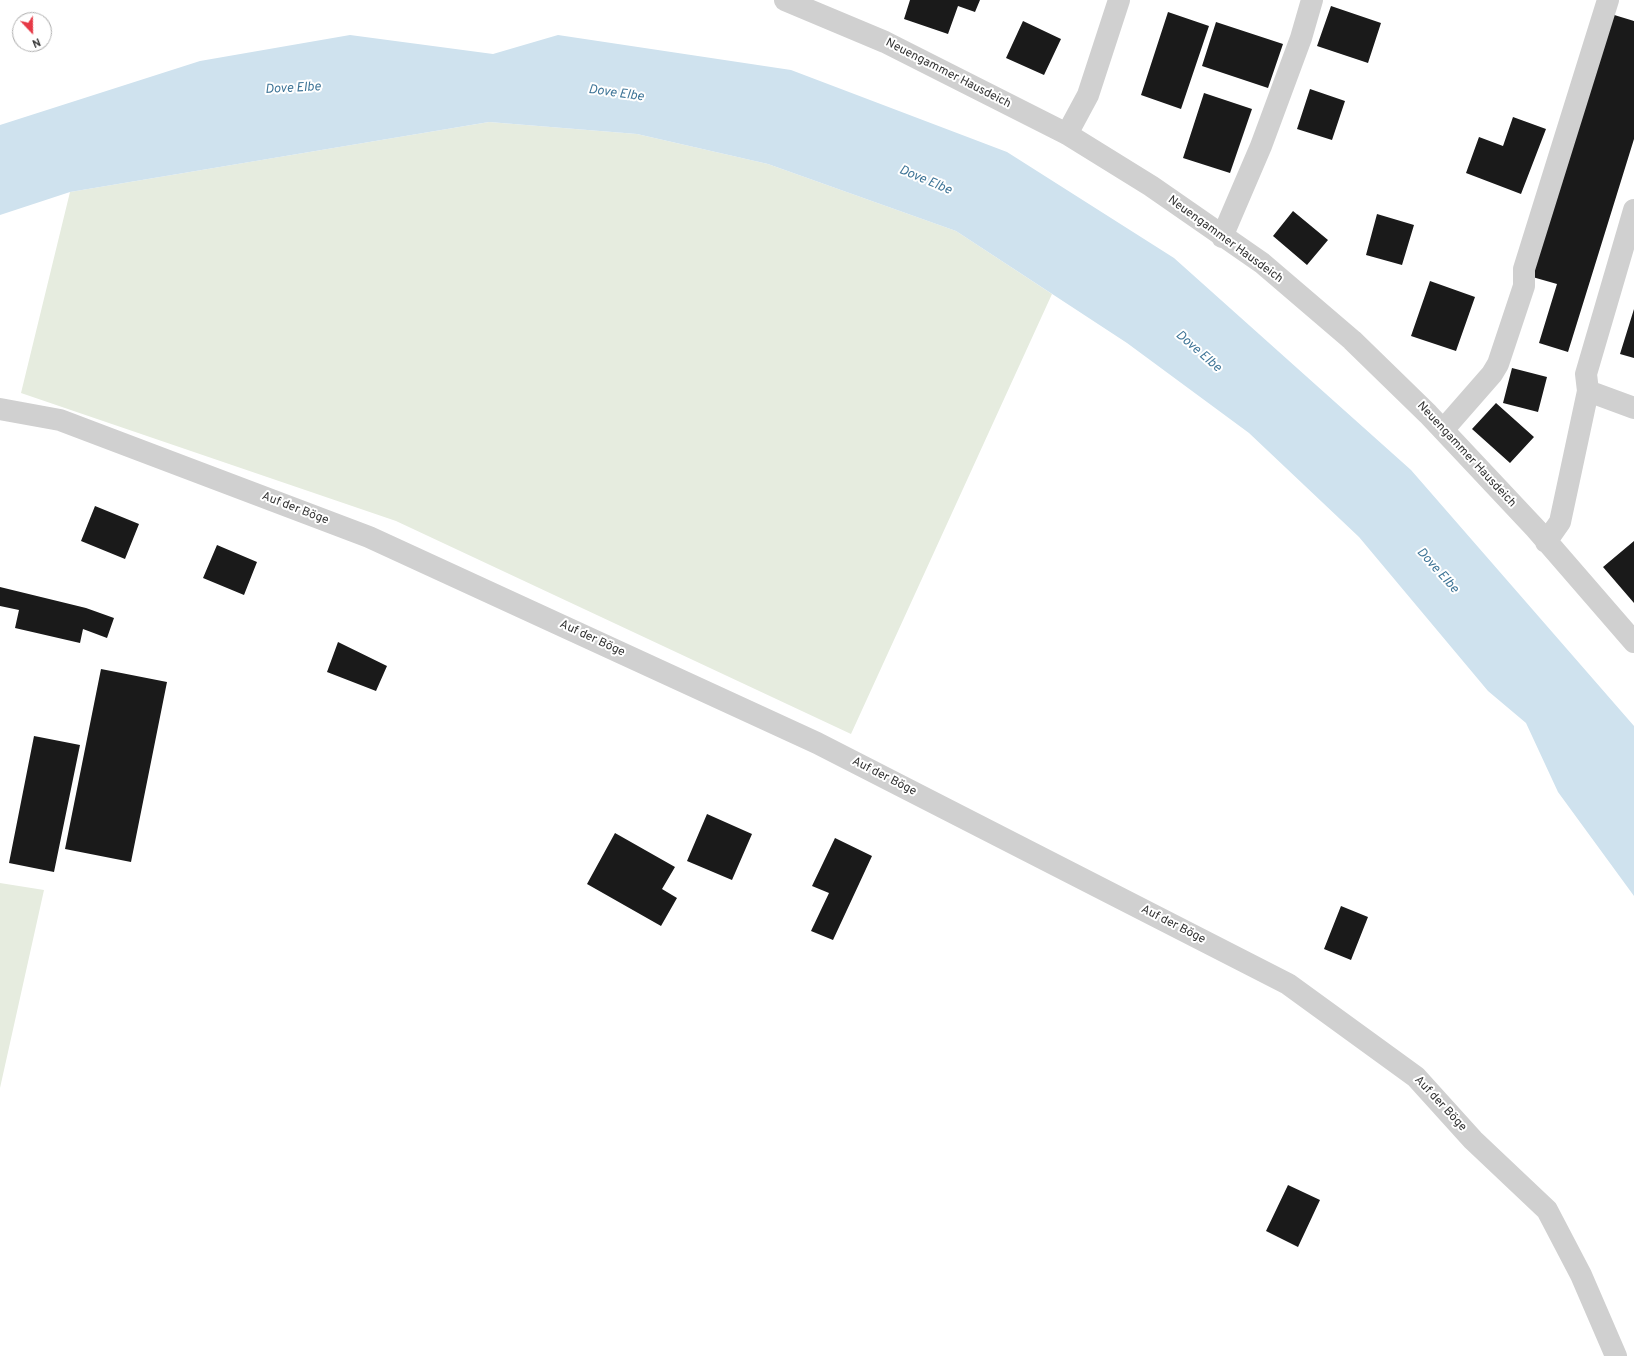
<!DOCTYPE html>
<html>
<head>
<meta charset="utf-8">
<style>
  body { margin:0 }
  #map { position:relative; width:1634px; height:1356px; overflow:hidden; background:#fff; font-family:Overpass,sans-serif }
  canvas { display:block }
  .north { position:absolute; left:12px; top:12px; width:40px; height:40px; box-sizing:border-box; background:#fff; border:1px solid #adadad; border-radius:50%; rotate:158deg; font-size:11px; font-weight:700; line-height:16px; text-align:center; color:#333 }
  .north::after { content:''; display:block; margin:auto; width:14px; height:18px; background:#e63946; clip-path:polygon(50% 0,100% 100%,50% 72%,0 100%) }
</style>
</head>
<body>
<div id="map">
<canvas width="1634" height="1356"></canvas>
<div class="north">N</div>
</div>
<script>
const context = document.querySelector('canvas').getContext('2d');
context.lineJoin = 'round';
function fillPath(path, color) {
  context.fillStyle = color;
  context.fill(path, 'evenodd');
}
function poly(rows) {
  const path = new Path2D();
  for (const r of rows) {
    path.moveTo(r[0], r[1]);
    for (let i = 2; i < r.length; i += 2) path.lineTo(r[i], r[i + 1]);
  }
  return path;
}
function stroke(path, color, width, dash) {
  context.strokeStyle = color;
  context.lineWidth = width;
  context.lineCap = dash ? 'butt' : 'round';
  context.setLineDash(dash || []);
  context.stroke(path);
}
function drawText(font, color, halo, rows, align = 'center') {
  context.font = font + ' Overpass,sans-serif';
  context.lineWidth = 4;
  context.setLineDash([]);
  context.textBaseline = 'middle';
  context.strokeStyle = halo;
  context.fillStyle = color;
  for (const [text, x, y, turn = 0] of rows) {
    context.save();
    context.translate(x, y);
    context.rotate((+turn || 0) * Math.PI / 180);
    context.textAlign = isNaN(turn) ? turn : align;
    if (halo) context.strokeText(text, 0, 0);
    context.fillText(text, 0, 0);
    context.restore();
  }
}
fillPath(poly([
  [489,122,637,134,768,164,956,231,1052,294,851,734,396,521,21,393,70,192],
  [0,883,44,890,0,1088]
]), '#e6ecdf');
fillPath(poly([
  [350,35,493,54,558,35,791,70,1007,152,1174,258,1411,470,1634,726,1634,896,1558,792,1526,723,1488,691,1359,537,1249,433,1127,343,956,231,768,164,637,134,489,122,70,192,0,215,0,125,200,61]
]), '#cfe2ee');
fillPath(poly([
  [910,0,980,0,975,12,958,6,948,34,904,19],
  [1331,6,1381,23,1368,63,1317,46],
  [1168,12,1209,26,1181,109,1141,95],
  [1611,14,1634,21,1634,139,1568,352,1539,343,1557,284,1529,276],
  [1023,21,1061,39,1044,75,1006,58],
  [1216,22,1283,44,1268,88,1202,66],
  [1310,89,1345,101,1332,140,1297,129],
  [1204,93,1252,109,1230,173,1183,158],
  [1513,117,1546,129,1521,194,1466,173,1479,137,1503,146],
  [1293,211,1328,240,1307,265,1273,236],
  [1377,214,1414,225,1402,265,1366,255],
  [1430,281,1475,297,1456,351,1411,336],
  [1634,309,1634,358,1620,354],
  [1512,368,1547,377,1538,412,1503,403],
  [1496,403,1534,437,1510,463,1472,429],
  [95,506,139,524,125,559,81,541],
  [1634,541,1634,603,1603,567],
  [217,545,257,562,244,595,203,578],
  [0,587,86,608,114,618,107,638,83,629,80,643,15,628,19,610,0,606],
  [338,642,387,666,376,691,327,672],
  [101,669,167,682,131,862,65,849],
  [34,736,80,745,54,872,9,863],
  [707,814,752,834,732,880,687,861],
  [615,833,675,867,662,889,677,898,661,926,587,884],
  [835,838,872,856,833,940,811,931,829,893,812,886],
  [1341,906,1368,917,1351,960,1324,949],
  [1288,1185,1320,1200,1298,1247,1266,1231]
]), '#1a1a1a');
stroke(poly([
  [785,0,885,42,1067,134,1151,186,1262,263,1352,340,1428,414,1536,529,1634,642],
  [1067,134,1088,95,1119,0],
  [1222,237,1261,146,1301,38,1312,0],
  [1588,391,1586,374,1634,210],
  [0,409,60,420,369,537,817,743,1288,984,1416,1077,1473,1140,1547,1210,1581,1275,1616,1356],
  [1443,430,1492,374,1498,364,1524,286,1524,269,1608,0],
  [1546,542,1560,522,1588,391,1634,408]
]), '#d0d0d0', 22);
drawText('12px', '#333', '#fff', [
  ["Neuengammer Hausdeich",948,74,27],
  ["Neuengammer Hausdeich",1225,240,36],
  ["Neuengammer Hausdeich",1466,455,47],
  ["Auf der Böge",295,509,21],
  ["Auf der Böge",592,639,25],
  ["Auf der Böge",884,777,27],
  ["Auf der Böge",1173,925,27],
  ["Auf der Böge",1440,1104,47]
]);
drawText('italic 13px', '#3f7597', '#fff', [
  ["Dove Elbe",293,89,-3],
  ["Dove Elbe",616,94,8],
  ["Dove Elbe",925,181,23],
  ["Dove Elbe",1198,352,41],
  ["Dove Elbe",1437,571,48]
]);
</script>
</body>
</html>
